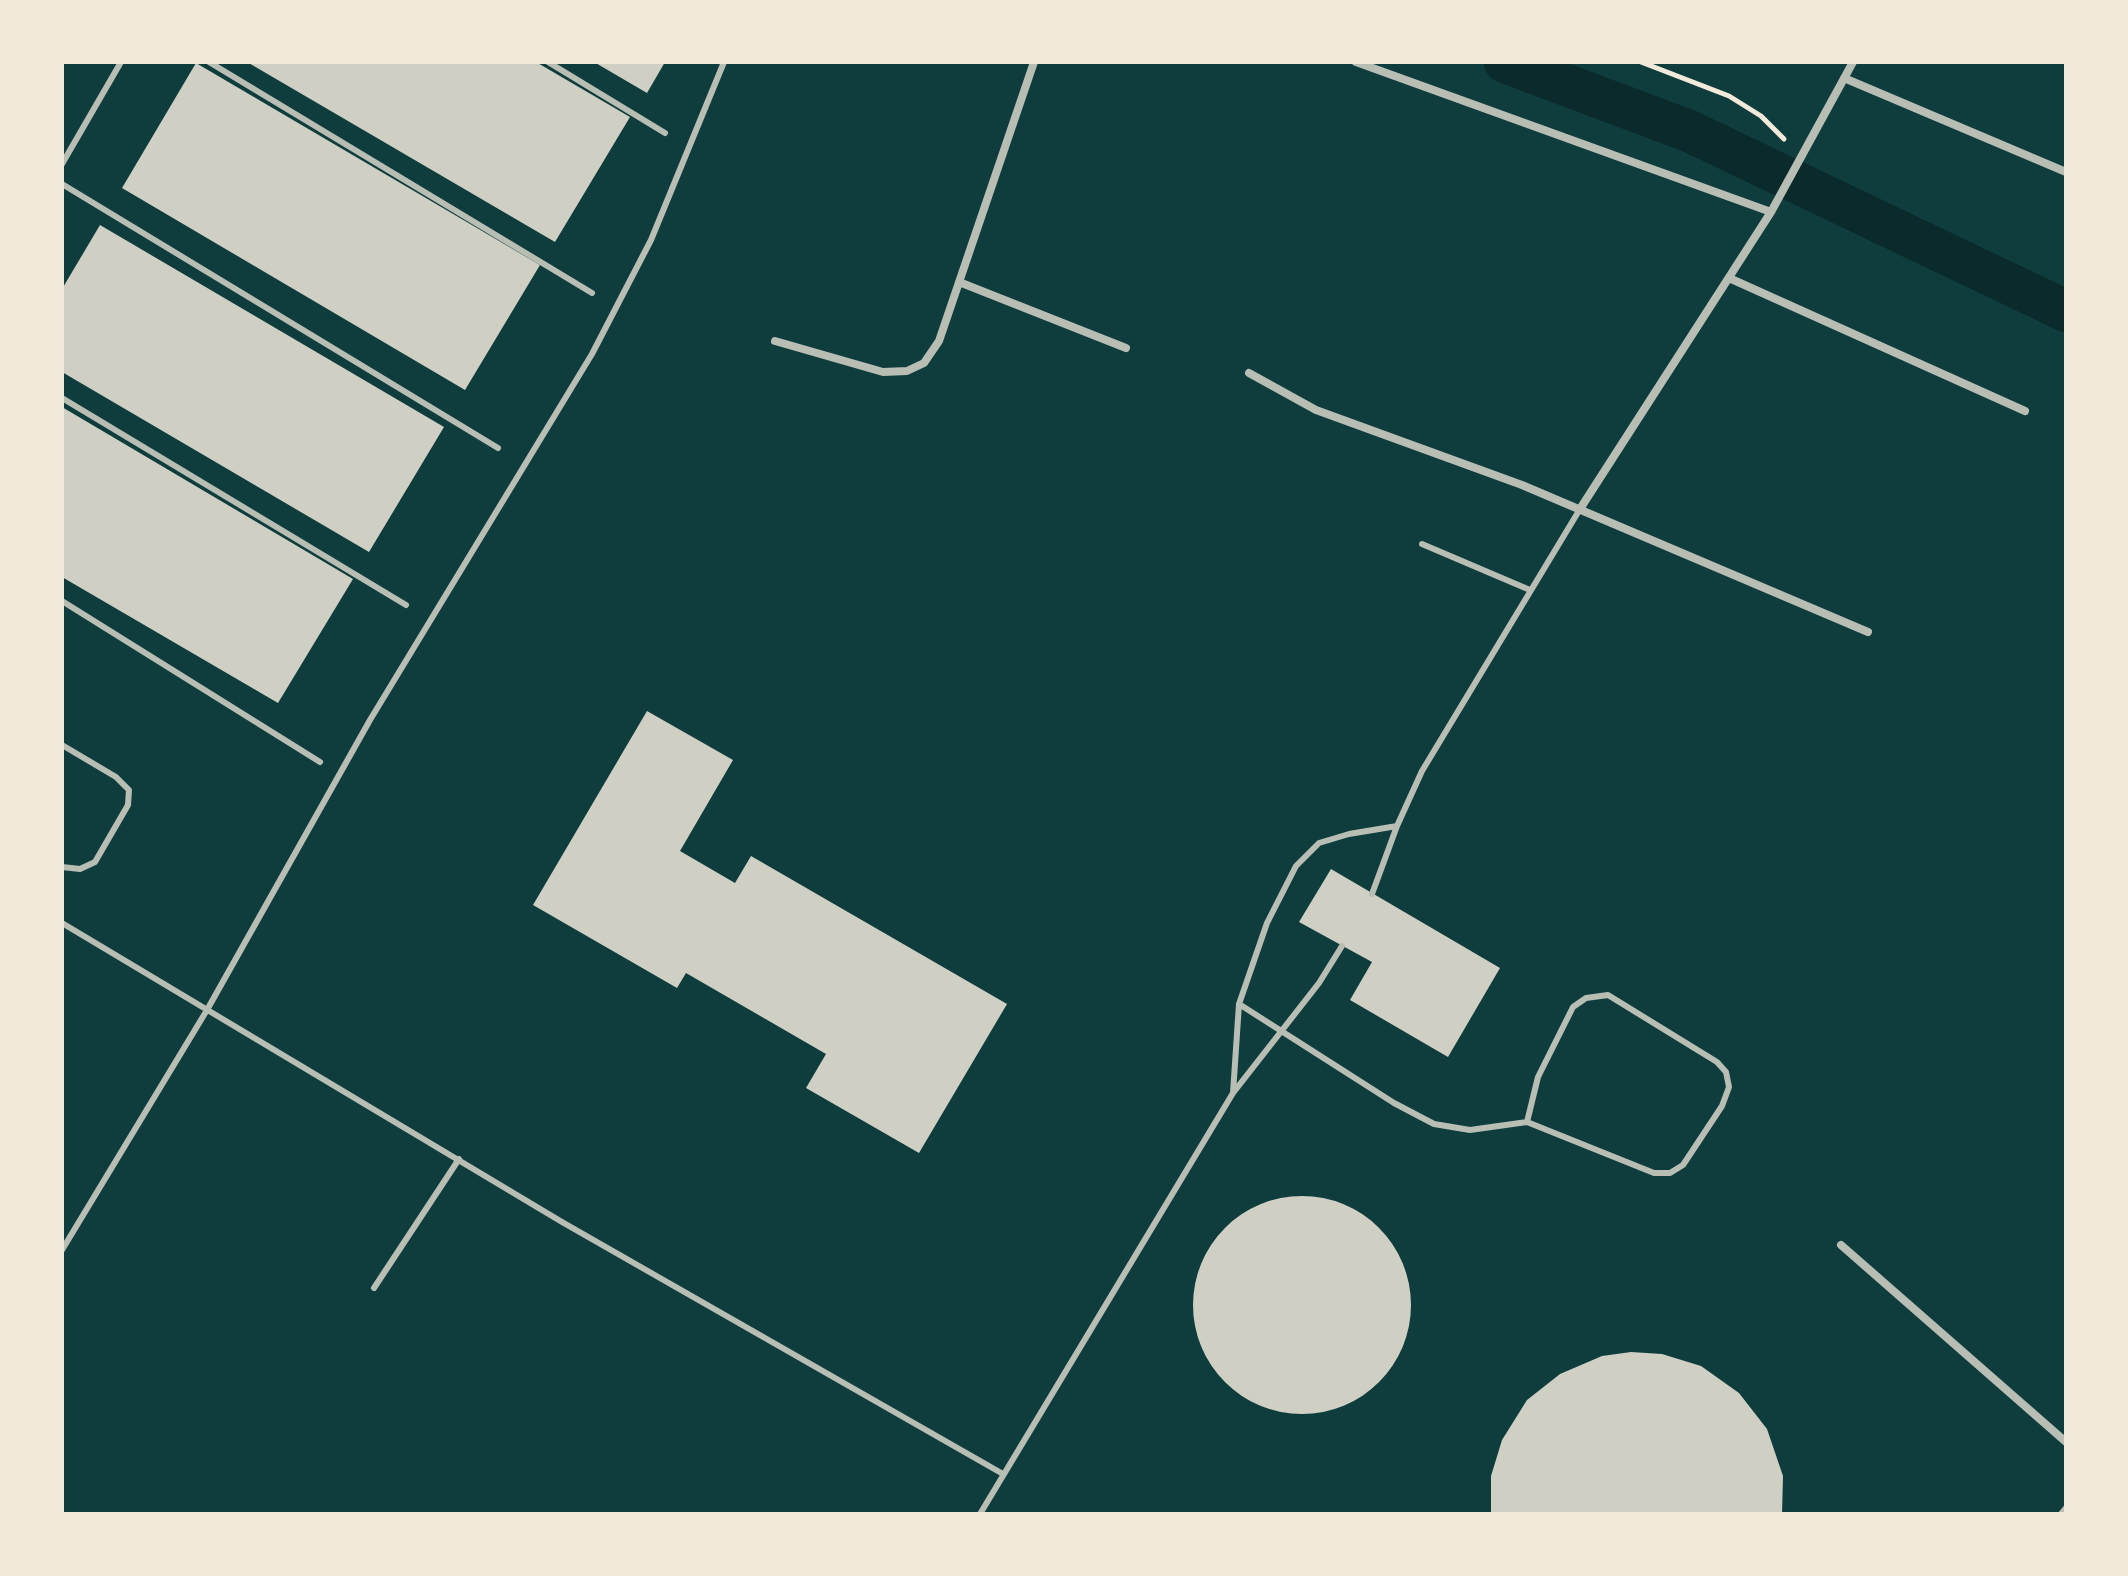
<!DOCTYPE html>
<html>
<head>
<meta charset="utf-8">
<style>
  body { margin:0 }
  #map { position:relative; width:2128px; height:1576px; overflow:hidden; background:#0f3d3e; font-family:Cabin,sans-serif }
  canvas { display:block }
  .frame { position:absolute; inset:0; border:64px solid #f1e9da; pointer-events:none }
</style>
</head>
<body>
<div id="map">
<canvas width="2128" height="1576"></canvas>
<div class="frame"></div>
</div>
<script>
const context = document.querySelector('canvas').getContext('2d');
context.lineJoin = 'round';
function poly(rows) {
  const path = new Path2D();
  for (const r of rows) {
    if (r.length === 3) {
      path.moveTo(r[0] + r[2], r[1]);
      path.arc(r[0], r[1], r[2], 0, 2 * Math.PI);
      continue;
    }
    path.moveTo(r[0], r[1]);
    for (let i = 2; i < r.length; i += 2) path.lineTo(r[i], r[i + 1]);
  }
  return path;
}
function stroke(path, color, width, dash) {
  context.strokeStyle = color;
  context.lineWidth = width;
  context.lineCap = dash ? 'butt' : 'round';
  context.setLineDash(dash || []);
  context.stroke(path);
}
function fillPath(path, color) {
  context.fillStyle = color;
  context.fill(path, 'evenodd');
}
stroke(poly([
  [1505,62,1689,131,2066,311]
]), '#0a2a2b', 42);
fillPath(poly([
  [247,62,536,62,630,117,555,242],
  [594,62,665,62,647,93],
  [196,63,540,265,465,390,122,188],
  [100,225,444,427,369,552,62,372,62,289],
  [62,407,353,579,278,703,62,577],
  [647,711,733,760,680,851,735,883,751,856,1007,1004,919,1153,806,1088,826,1054,686,973,677,988,533,905],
  [1331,869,1500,968,1448,1057,1350,1000,1372,962,1299,922],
  [1302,1305,109],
  [1631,1352,1662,1354,1701,1366,1739,1393,1767,1429,1783,1476,1782,1514,1491,1514,1491,1476,1502,1440,1527,1400,1560,1374,1602,1356]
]), '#cfcfc3');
stroke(poly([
  [1641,62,1729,96,1761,116,1784,139]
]), '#f1e9da', 5);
stroke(poly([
  [209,62,592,293],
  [548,62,665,133],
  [62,164,121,62],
  [62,184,498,448],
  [62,398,406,605],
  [1422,544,1530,590],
  [62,601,320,762],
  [62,745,116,777,129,790,128,805,95,862,80,869,62,867],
  [1372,894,1397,826,1422,771,1580,509],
  [62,923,562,1222,1003,1474],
  [1239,1004,1394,1103,1434,1124,1470,1130,1527,1122,1654,1173,1670,1173,1683,1165,1722,1106,1729,1087,1726,1072,1717,1062,1608,995,1586,998,1573,1007,1538,1077,1527,1122],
  [1233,1093,1239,1004,1267,923,1296,866,1319,843,1349,834,1397,826],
  [62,1250,207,1010,370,720,592,354,651,240,724,62],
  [374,1288,459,1159],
  [980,1514,1233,1093,1319,983,1342,946],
  [2061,1514,2066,1508]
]), '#b8beb3', 6);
stroke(poly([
  [1356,62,1771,212],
  [1844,78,2066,172],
  [1729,278,2025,411],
  [959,282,1126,348],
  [775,341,883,372,907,371,924,363,939,341,1034,62],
  [1249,373,1316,410,1522,485,1868,632],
  [1580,509,1771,212,1853,62],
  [1841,1245,2066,1442]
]), '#b8beb3', 8);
</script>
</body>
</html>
